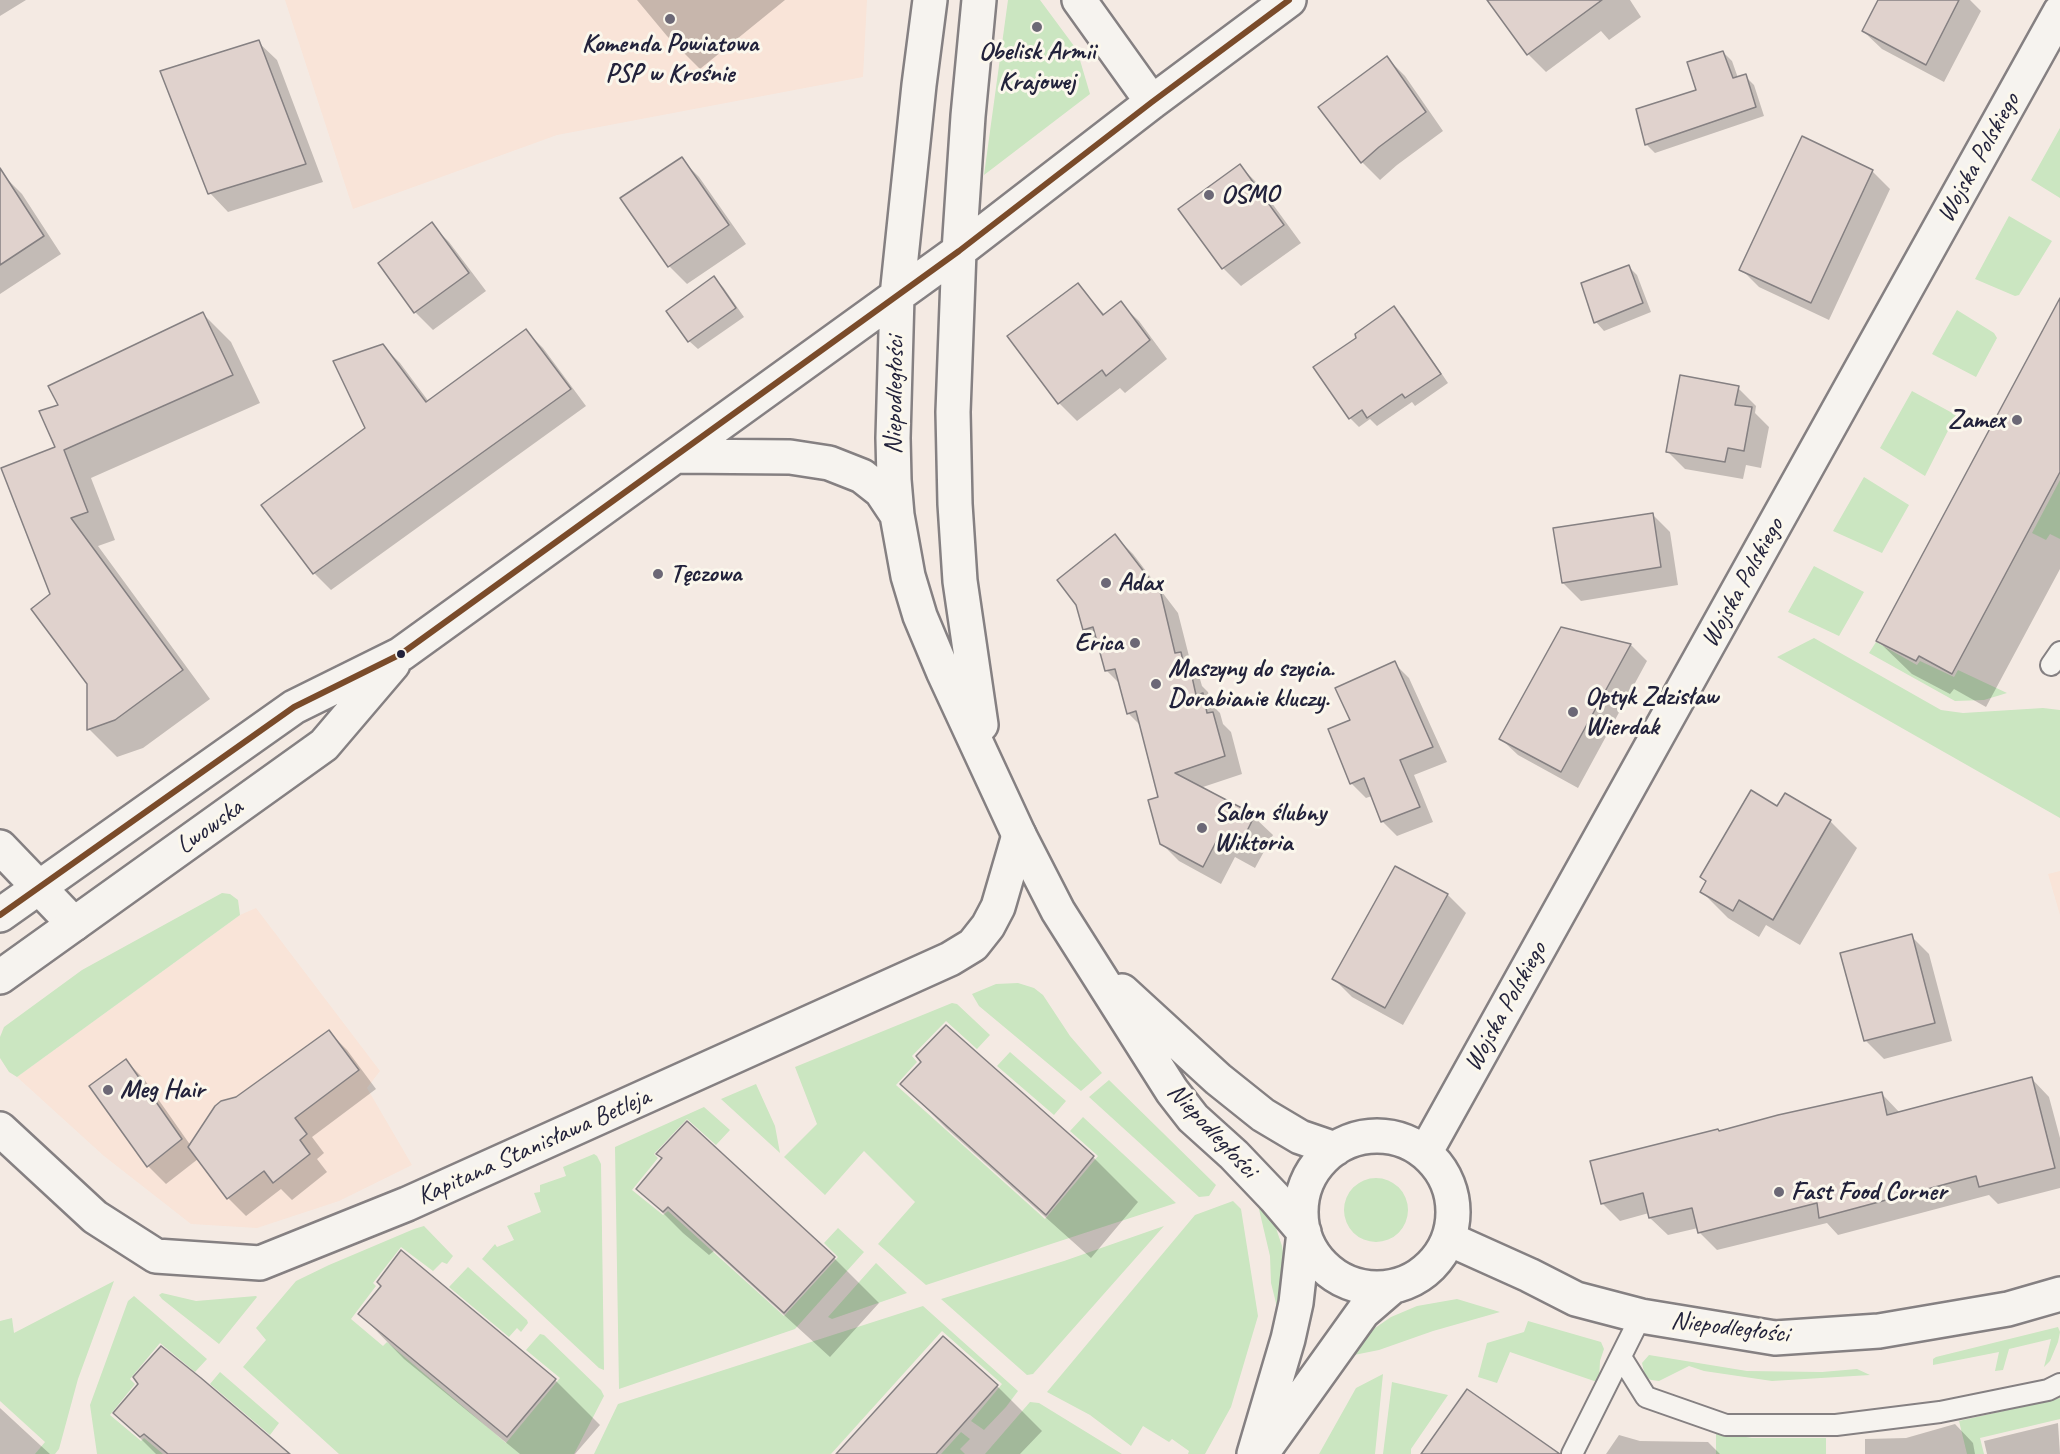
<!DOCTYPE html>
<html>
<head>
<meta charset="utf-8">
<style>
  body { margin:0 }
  canvas { display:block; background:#f4eae3 }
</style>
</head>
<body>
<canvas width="2060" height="1454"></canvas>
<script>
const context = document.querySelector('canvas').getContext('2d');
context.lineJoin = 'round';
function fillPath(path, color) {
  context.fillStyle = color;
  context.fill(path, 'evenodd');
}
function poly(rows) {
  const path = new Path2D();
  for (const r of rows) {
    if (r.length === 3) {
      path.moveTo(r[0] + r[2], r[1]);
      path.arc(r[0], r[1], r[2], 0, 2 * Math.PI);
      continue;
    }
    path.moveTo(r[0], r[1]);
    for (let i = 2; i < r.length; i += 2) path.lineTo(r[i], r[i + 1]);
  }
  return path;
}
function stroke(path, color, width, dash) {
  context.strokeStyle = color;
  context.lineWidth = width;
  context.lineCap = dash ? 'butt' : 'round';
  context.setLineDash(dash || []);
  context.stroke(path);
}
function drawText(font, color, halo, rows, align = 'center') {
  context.font = font + ' Caveat,sans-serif';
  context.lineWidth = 6;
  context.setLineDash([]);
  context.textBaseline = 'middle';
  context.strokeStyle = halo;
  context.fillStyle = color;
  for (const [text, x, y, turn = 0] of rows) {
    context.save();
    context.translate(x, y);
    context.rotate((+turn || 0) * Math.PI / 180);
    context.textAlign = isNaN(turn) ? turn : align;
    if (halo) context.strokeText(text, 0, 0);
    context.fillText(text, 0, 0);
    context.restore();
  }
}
fillPath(poly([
  [285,0,867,0,863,77,557,135,353,209],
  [2060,871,2060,915,2048,874],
  [256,908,380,1071,367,1088,412,1165,339,1201,257,1228,191,1224,104,1156,17,1077,240,915]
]), '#f9e4d8');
fillPath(poly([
  [1008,0,1040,0,1077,50,1090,94,984,175],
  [2060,128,2060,198,2031,180],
  [2009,216,2052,241,2019,295,2015,296,1975,279],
  [1957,310,1994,333,1997,338,1976,377,1932,354],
  [1912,391,1956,415,1925,476,1880,448],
  [1864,477,1909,505,1882,553,1833,531],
  [2060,480,2060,539,2050,534,2046,540,2032,533],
  [1814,566,1864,592,1839,636,1788,612],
  [1814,638,1941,710,1963,713,2043,708,2060,710,2060,818,1777,657],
  [1876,642,1917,665,1920,661,1954,677,1958,670,2007,693,1984,700,1955,701,1869,653],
  [222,893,230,894,238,900,240,915,17,1077,9,1072,0,1058,0,1037,4,1027,82,970],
  [1018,983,1034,988,1043,995,1070,1036,1102,1073,1081,1091,979,1006,972,994,996,984],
  [952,1003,957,1004,990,1035,977,1049,946,1021,912,1056,917,1062,896,1085,1045,1219,1098,1156,1070,1131,1083,1117,1176,1203,926,1285,878,1244,915,1202,864,1151,825,1195,784,1157,817,1124,795,1067],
  [1010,1052,1066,1101,1054,1115,997,1066],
  [1109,1080,1216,1185,1209,1196,1199,1197,1089,1097],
  [756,1084,775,1126,780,1153,721,1099],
  [704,1107,730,1130,716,1145,687,1119,654,1154,658,1158,632,1190,663,1215,668,1211,784,1316,838,1257,824,1243,838,1228,864,1252,795,1329,619,1389,615,1147],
  [594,1154,597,1156,601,1164,604,1370,599,1368,482,1259,495,1244,497,1247,514,1240,507,1226,541,1212,534,1193,540,1192,540,1185,566,1176,563,1167],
  [1376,1210,32],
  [1233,1201,1241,1209,1258,1316,1231,1407,1205,1454,1188,1454,1189,1451,1172,1439,1169,1442,1143,1426,1131,1446,1090,1415,1047,1392,1195,1215],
  [1258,1205,1268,1214,1276,1228,1282,1246,1285,1267,1283,1285,1277,1307,1271,1283,1270,1256],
  [424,1226,453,1256,447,1264,442,1262,433,1271,401,1247,373,1283,376,1286,351,1319,383,1346,387,1342,506,1443,560,1378,526,1350,540,1334,544,1335,601,1390,604,1396,574,1454,339,1454,243,1367,266,1340,256,1328,296,1281,329,1265,414,1229],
  [1164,1226,1033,1374,1027,1375,941,1299,1064,1261],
  [876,1263,907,1293,832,1319,828,1317],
  [468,1267,527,1320,528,1323,521,1332,517,1328,509,1337,449,1287],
  [114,1281,78,1379,59,1449,55,1454,35,1454,45,1442,0,1401,0,1321,12,1318,14,1333],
  [162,1293,196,1301,256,1296,257,1297,219,1344,162,1299,159,1295],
  [134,1296,207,1359,195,1372,160,1343,130,1379,135,1384,110,1415,141,1441,144,1438,163,1454,97,1454,90,1405,128,1301],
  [1457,1299,1500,1312,1433,1331,1379,1350,1349,1356,1375,1328,1391,1317,1417,1306],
  [923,1306,1018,1391,1006,1407,984,1430,971,1421,1002,1384,942,1331,831,1454,594,1454,618,1404],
  [1528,1321,1601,1342,1604,1349,1600,1361,1599,1380,1597,1382,1510,1352,1497,1383,1478,1377,1487,1343,1524,1332],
  [2058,1327,2060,1332,2058,1342,2050,1361,2044,1367,2051,1339,2009,1349,2003,1370,1995,1371,1999,1352,1933,1365,1933,1359,1936,1357],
  [1649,1355,1747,1371,1822,1372,1857,1369,1870,1375,1772,1381,1704,1371,1689,1366,1659,1381,1651,1380,1645,1376,1642,1363],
  [220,1372,279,1423,270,1435,210,1384],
  [1383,1374,1375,1454,1319,1454,1356,1388],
  [1392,1382,1448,1395,1411,1449,1411,1454,1383,1454],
  [2060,1398,2060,1419,1980,1438,1984,1454,1967,1454,1959,1421],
  [1030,1402,1039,1403,1122,1454,985,1454],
  [961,1432,970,1439,960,1449,965,1454,941,1454],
  [1716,1432,1752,1438,1826,1438,1826,1454,1716,1454]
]), '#cbe6c1');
fillPath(poly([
  [0,0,26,0,0,16],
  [637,0,785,0,700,69,667,36],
  [1489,0,1630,0,1641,17,1609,40,1601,31,1546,72,1528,54],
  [1880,0,1970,0,1981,11,1944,82,1882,49,1863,31],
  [258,42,277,60,323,182,228,212,210,193],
  [1723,52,1732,61,1738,78,1745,76,1754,85,1764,116,1655,153,1646,144,1698,91],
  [1387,58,1405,76,1443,131,1397,165,1380,180,1362,162,1320,107],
  [681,159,699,177,746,244,687,284,669,266],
  [1240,166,1258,184,1301,243,1241,286,1223,268,1180,210],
  [1872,171,1890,189,1829,320,1759,287,1741,269],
  [4,176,22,194,61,254,0,294,0,178],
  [431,224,449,242,486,291,433,330,415,312],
  [1628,266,1637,275,1651,312,1604,331,1596,322,1583,284],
  [714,278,723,287,744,317,698,349,689,341],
  [1078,285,1105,315,1120,303,1139,321,1167,359,1125,393,1120,388,1077,421,1059,403],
  [2060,301,2060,569,1986,707,1954,689,1950,694,1912,674,1878,641],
  [1394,308,1403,317,1448,383,1415,406,1412,402,1377,426,1370,419,1359,427,1350,418,1358,338],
  [203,314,231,342,260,403,91,478,115,540,98,546,210,699,143,748,117,757,89,729,89,684,52,595,57,448,60,406],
  [526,331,543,348,586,406,331,590,314,573,263,505,367,429,383,346,400,363,429,402],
  [1738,388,1756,406,1755,413,1769,427,1761,468,1746,465,1743,479,1685,469,1667,451],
  [1652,514,1670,532,1678,585,1581,601,1563,583],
  [1115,536,1133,554,1178,613,1191,664,1198,672,1202,686,1208,692,1211,704,1220,713,1223,724,1231,732,1242,774,1200,788,1254,817,1273,835,1255,868,1235,857,1221,884,1179,861,1161,843,1160,798,1142,727,1128,713,1120,684,1106,670,1099,644,1084,629],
  [1562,629,1631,645,1647,661,1578,788,1518,755,1501,739],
  [1394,663,1409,678,1447,762,1414,775,1433,822,1397,836,1382,821,1372,796,1366,798,1351,783,1352,721],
  [1786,795,1830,821,1857,848,1800,945,1766,925,1759,937,1728,918,1702,892,1707,882,1778,808],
  [1396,868,1448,895,1466,913,1403,1025,1352,997,1334,979],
  [1911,936,1929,954,1952,1041,1884,1059,1865,1040],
  [946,1027,1093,1157,1138,1202,1091,1258,946,1128,902,1084,923,1062],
  [329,1032,347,1050,376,1089,312,1137,324,1153,317,1159,327,1172,292,1200,281,1189,246,1216,228,1198,198,1159,166,1184,148,1166,126,1061,144,1079,191,1146,237,1099],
  [2032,1079,2049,1097,2060,1138,2060,1188,1998,1204,1989,1195,1838,1235,1827,1223,1717,1250,1700,1233,1698,1228,1668,1235,1650,1218,1649,1213,1620,1221,1602,1203,1719,1133,1882,1094,1900,1113],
  [687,1123,834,1258,879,1303,830,1357,714,1251,709,1255,683,1233,638,1188,663,1159],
  [402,1252,555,1380,600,1425,575,1454,520,1454,404,1359,360,1314,382,1286],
  [997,1386,1042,1431,1020,1454,838,1454],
  [0,1408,40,1445,50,1454,0,1454],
  [115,1413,289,1454,156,1454],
  [2058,1423,2060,1454,1987,1454,1984,1441],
  [1955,1424,1973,1443,1975,1454,1865,1454,1865,1439,1906,1438],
  [1619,1435,1640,1441,1708,1442,1720,1454,1606,1454]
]), '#0003');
const building = poly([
  [1487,0,1602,0,1527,55,1487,0],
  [1878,0,1959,0,1926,65,1862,31,1878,0],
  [259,40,306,164,208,194,160,71,259,40],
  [1723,51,1733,78,1746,74,1756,107,1645,145,1636,109,1696,90,1687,62,1723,51],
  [1387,56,1426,112,1379,147,1361,163,1318,107,1387,56],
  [1802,136,1873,170,1811,303,1739,270,1802,136],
  [682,157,729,225,668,267,620,198,682,157],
  [1240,164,1284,225,1222,269,1178,209,1240,164],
  [0,168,44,236,0,265,0,168],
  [432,222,469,273,414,313,378,263,432,222],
  [1629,265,1643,303,1594,323,1581,283,1629,265],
  [714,276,736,308,688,342,666,311,714,276],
  [1078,283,1103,315,1121,301,1150,340,1106,376,1102,370,1058,404,1007,336,1078,283],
  [2060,298,2060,472,1952,674,1919,656,1916,661,1876,641,2060,298],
  [1394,306,1441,374,1405,398,1402,394,1367,418,1362,410,1349,419,1313,367,1356,338,1355,334,1394,306],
  [203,312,233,375,64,450,88,512,71,518,183,670,115,720,87,730,87,684,31,609,50,594,1,468,55,447,39,411,58,405,48,386,203,312],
  [526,329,571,389,313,574,261,505,365,428,333,361,383,344,426,402,526,329],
  [1680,375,1739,386,1735,405,1752,407,1744,451,1728,448,1725,462,1666,452,1680,375],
  [1653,513,1661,567,1562,583,1553,528,1653,513],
  [1115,534,1161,594,1175,653,1181,652,1186,674,1191,672,1196,695,1203,693,1207,713,1213,712,1225,756,1175,773,1255,815,1237,851,1217,840,1203,867,1160,844,1148,800,1158,797,1136,711,1127,714,1115,669,1105,671,1093,627,1083,630,1076,605,1057,580,1115,534],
  [1561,627,1631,644,1561,772,1499,739,1561,627],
  [1395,661,1433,747,1400,760,1420,807,1381,822,1364,778,1350,784,1328,729,1350,720,1335,688,1395,661],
  [1751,790,1777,806,1785,793,1831,820,1773,920,1739,900,1733,911,1700,892,1706,881,1700,877,1751,790],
  [1395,866,1448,894,1385,1008,1332,979,1395,866],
  [1912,934,1935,1023,1864,1041,1840,953,1912,934],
  [946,1025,1094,1156,1046,1215,900,1084,921,1062,916,1056,946,1025],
  [329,1030,359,1070,295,1118,307,1134,300,1140,310,1154,273,1183,264,1171,227,1199,188,1147,215,1106,221,1101,236,1097,329,1030],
  [126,1059,182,1139,147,1167,89,1086,126,1059],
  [2032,1077,2055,1168,1979,1187,1976,1176,1819,1218,1817,1203,1698,1233,1692,1208,1649,1218,1643,1193,1601,1204,1590,1161,1718,1129,1719,1131,1778,1115,1882,1092,1887,1115,2032,1077],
  [687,1121,835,1257,784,1313,668,1207,663,1212,636,1189,662,1158,656,1154,687,1121],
  [401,1250,556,1379,507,1437,358,1314,381,1286,377,1282,401,1250],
  [943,1336,998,1385,936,1454,836,1454,943,1336],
  [161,1346,201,1378,290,1454,168,1454,144,1434,140,1437,113,1413,138,1384,133,1377,161,1346],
  [1467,1389,1560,1454,1421,1454,1467,1389]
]);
fillPath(building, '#e0d2cd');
stroke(building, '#858082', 1.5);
const lane = poly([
  [2051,665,2060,652],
  [1621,1357,1646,1397,1726,1425,1836,1425,1940,1412,2048,1390,2060,1384],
  [1572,1454,1641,1316]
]);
const street = poly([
  [0,847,74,924],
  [0,1129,95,1217,156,1256,260,1263,407,1204,950,959,973,945,988,926,998,907,1019,835]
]);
const secondary = poly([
  [930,0,919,85,897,296,893,438,894,480,897,515,908,576,920,616,943,671,1019,835,1058,911,1172,1091,1193,1118,1234,1155,1275,1198,1304,1232,1296,1303,1288,1339,1254,1454],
  [979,0,968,116,959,251,953,412,955,504,960,581,981,725],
  [1079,0,1152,102],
  [676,456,790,457,829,463,862,476,881,491,897,515],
  [0,915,294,707,401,654,959,251,1152,102,1289,0],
  [0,977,324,745,393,664],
  [1122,991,1218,1079,1263,1115,1300,1137,1335,1149],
  [1377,1212,76],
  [1425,1153,2060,12],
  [1449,1239,1529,1275,1576,1299,1641,1316,1775,1338,1879,1331,2008,1309,2060,1294],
  [1262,1453,1363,1312,1392,1287]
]);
stroke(lane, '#858082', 24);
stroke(street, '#858082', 38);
stroke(secondary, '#858082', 38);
stroke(lane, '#f6f3ef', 20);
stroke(street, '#f6f3ef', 33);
stroke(secondary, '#f6f3ef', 33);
stroke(poly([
  [0,915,294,707,401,654,959,251,1152,102,1289,0]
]), '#7a4b2a', 6);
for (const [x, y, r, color] of [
  [670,19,6,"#6c6876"],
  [1037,27,6,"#6c6876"],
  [1209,195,6,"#6c6876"],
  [2017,420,6,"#6c6876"],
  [658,574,6,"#6c6876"],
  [1106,583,6,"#6c6876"],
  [1135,643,6,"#6c6876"],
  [401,654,5,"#22223b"],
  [1156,684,6,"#6c6876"],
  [1573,712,6,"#6c6876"],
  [1202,828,6,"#6c6876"],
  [108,1090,6,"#6c6876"],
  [1779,1192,6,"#6c6876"]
]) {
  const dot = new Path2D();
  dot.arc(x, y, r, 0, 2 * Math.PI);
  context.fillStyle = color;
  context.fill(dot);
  stroke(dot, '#fbf7ec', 2);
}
drawText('bold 26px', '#22223b', '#fbf7ec', [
  ["Komenda Powiatowa",670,44,"center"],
  ["PSP w Krośnie",670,74,"center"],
  ["Obelisk Armii",1037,52,"center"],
  ["Krajowej",1037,82,"center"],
  ["OSMO",1221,195],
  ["Zamex",2005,420,"right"],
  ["Tęczowa",670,574],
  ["Adax",1118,583],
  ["Erica",1123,643,"right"],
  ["Maszyny do szycia.",1168,669],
  ["Dorabianie kluczy.",1168,699],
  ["Optyk Zdzisław",1585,697],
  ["Wierdak",1585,727],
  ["Salon ślubny",1214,813],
  ["Wiktoria",1214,843],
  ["Meg Hair",120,1090],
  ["Fast Food Corner",1791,1192]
], 'left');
drawText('26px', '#22223b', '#fbf7ec', [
  ["Wojska Polskiego",1979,158,-61],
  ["Niepodległości",895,395,-89],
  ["Wojska Polskiego",1743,583,-61],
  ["Lwowska",210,827,-36],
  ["Wojska Polskiego",1506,1007,-61],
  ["Niepodległości",1212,1131,47],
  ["Kapitana Stanisława Betleja",534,1147,-24],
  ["Niepodległości",1730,1328,7]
]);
</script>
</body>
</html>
